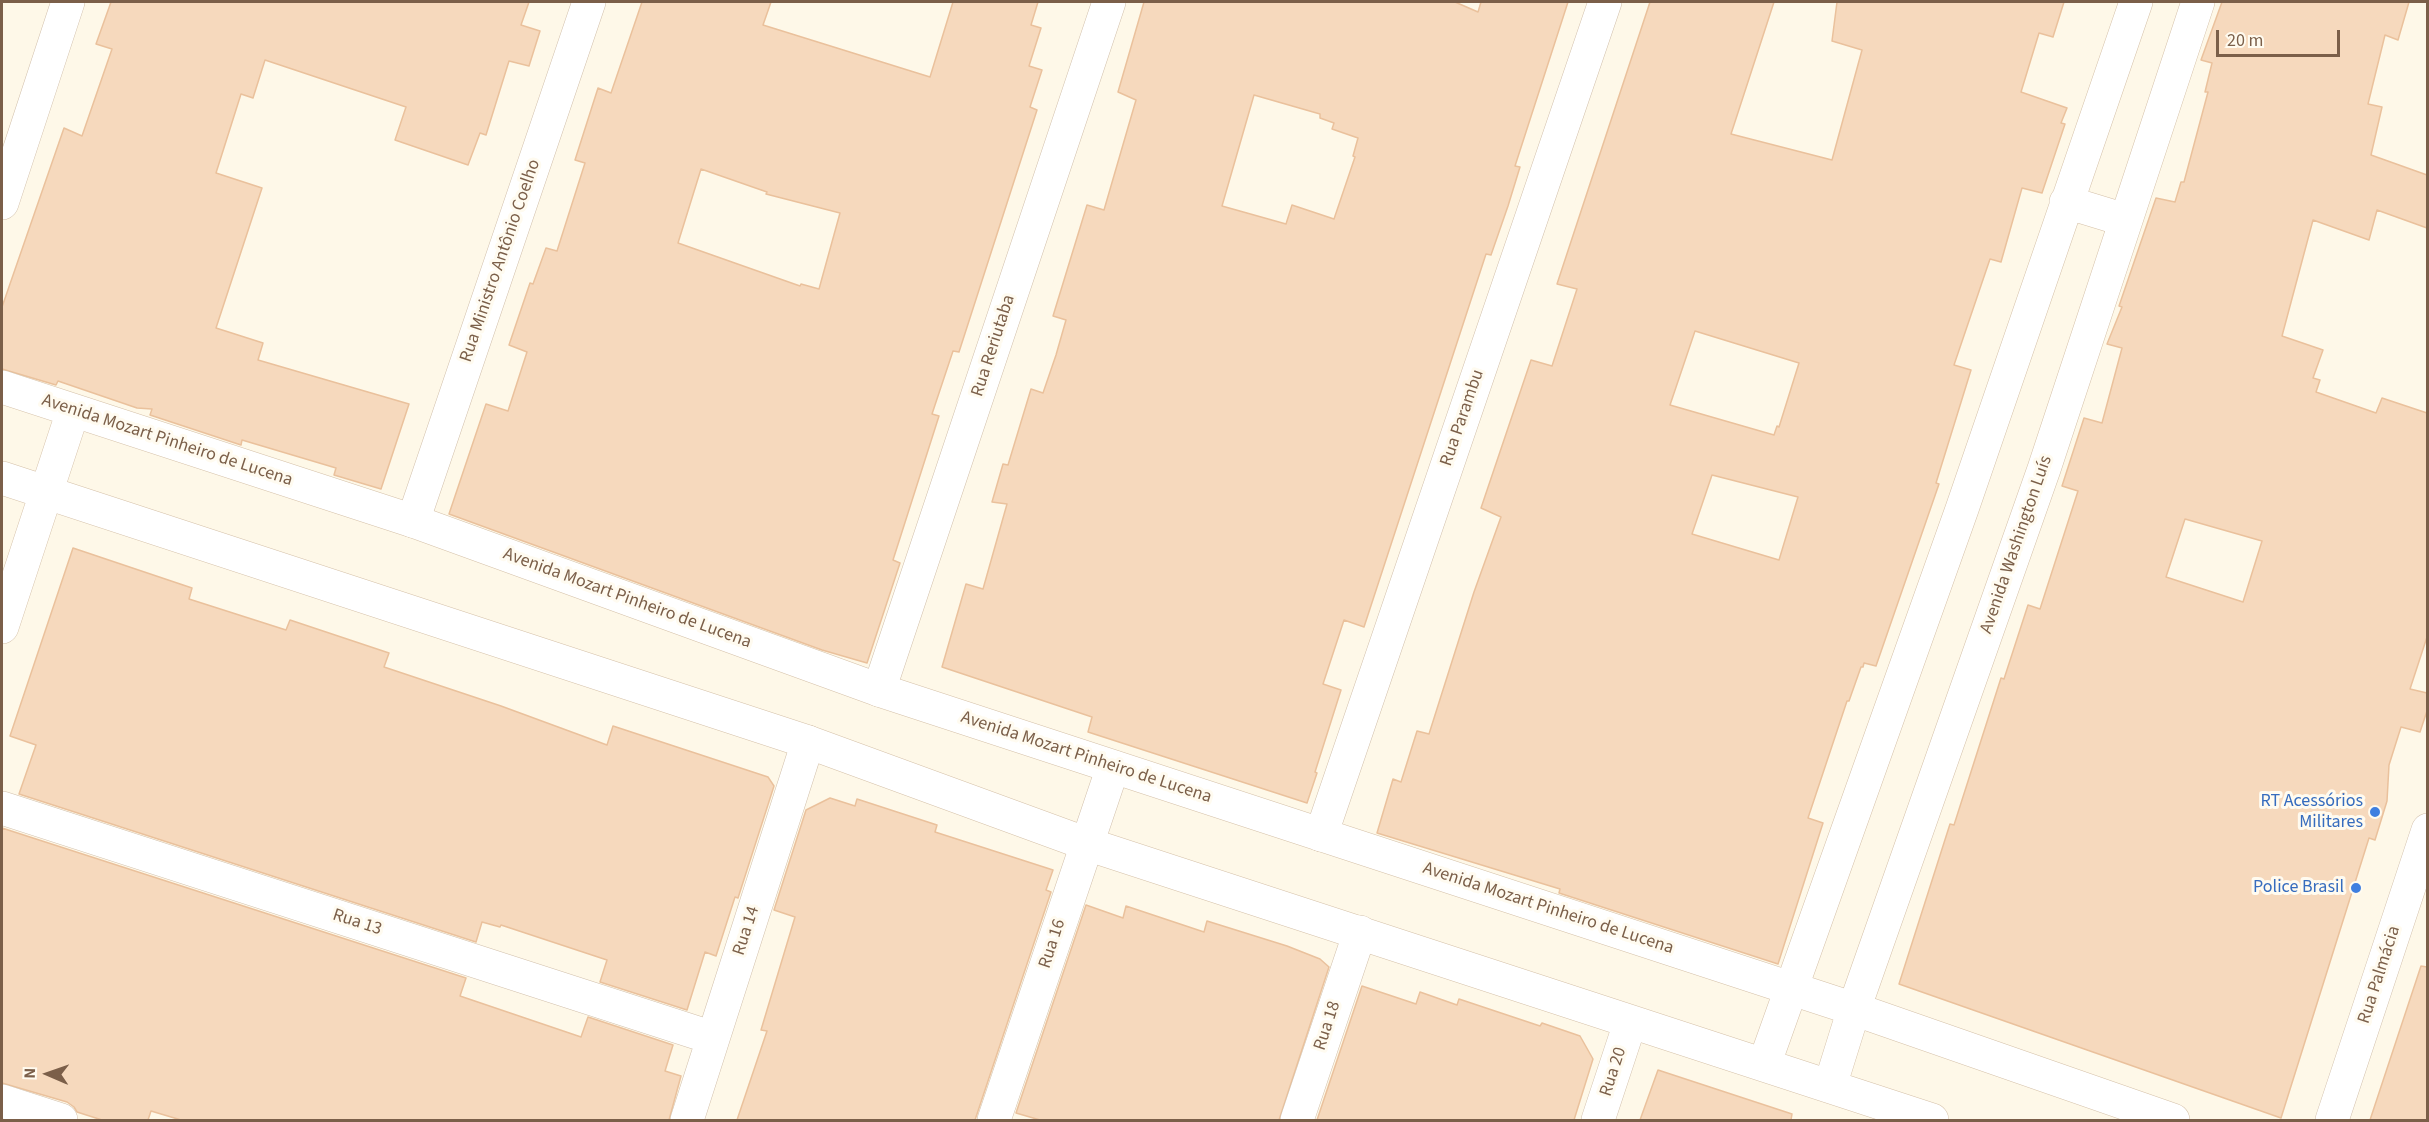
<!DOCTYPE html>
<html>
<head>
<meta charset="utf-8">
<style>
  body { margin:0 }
  #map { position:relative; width:2429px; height:1122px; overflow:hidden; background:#fef8e8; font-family:"Source Sans 3",sans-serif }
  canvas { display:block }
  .frame { position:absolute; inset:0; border:3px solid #7b5f49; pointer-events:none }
  .north { position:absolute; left:18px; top:1044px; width:60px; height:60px; -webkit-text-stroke:4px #fffbf0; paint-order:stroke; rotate:272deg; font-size:16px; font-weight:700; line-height:24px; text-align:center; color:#7b5f49 }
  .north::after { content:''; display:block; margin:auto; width:21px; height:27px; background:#7b5f49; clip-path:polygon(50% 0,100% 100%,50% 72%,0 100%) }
  .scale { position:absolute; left:2216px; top:30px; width:124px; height:27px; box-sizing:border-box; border:3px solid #7b5f49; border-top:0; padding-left:8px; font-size:18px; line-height:21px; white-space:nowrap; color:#7b5f49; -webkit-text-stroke:4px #fffbf0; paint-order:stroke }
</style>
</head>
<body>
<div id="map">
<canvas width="2429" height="1122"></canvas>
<div class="frame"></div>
<div class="north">N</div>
<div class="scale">20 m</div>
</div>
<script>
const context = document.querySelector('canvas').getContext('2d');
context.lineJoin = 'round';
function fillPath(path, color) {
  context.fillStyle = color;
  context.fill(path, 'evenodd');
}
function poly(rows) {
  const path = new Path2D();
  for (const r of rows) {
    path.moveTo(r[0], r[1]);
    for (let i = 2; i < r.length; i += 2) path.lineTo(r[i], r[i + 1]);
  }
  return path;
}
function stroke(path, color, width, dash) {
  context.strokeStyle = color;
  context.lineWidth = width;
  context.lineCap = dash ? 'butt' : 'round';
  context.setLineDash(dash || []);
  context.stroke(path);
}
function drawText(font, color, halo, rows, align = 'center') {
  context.font = font + ' "Source Sans 3",sans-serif';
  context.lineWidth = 6;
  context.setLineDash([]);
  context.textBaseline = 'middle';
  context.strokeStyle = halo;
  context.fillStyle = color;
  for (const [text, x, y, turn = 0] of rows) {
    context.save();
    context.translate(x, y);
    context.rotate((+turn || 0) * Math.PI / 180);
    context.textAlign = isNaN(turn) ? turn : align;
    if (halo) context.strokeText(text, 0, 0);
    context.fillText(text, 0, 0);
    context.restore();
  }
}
const building = poly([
  [111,2,529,2,521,25,540,31,529,66,509,61,486,135,480,133,468,165,395,140,406,107,265,60,253,98,241,94,216,173,262,188,216,328,263,343,258,360,409,404,381,489,334,475,336,468,242,440,241,445,150,415,152,409,137,408,58,381,56,385,2,369,2,307,64,128,82,136,112,49,96,44,111,2],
  [642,2,771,2,763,25,930,77,953,2,1038,2,1031,25,1041,28,1029,66,1042,70,1030,107,1037,110,959,352,953,351,932,414,939,416,893,560,900,563,867,663,822,650,449,514,486,404,508,411,527,352,509,345,530,283,533,284,546,248,557,251,585,163,575,160,598,88,611,93,642,2],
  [701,169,767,192,766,194,840,213,819,289,801,284,800,286,678,243,701,169],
  [1144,2,1455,2,1478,12,1481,2,1568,2,1515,166,1520,167,1508,206,1491,255,1486,254,1364,627,1344,620,1323,684,1341,690,1315,772,1317,773,1307,803,1088,732,1092,717,942,667,966,584,983,589,1007,504,992,502,1003,464,1008,465,1031,389,1043,393,1056,355,1066,320,1053,316,1087,205,1104,210,1136,100,1118,92,1144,2],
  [1254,95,1320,114,1320,118,1334,123,1332,129,1358,138,1353,156,1355,157,1334,219,1292,205,1286,224,1222,206,1254,95],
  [1650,2,1774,2,1731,134,1832,160,1862,50,1832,41,1837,2,2064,2,2053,37,2039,33,2021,92,2067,108,2061,123,2065,124,2042,193,2022,188,2001,262,1990,259,1954,365,1971,370,1936,483,1939,484,1876,666,1864,663,1863,667,1861,667,1849,701,1847,701,1808,818,1823,823,1778,964,1559,893,1560,889,1377,833,1393,779,1401,782,1417,731,1429,734,1474,592,1501,517,1481,508,1531,360,1552,366,1577,289,1557,284,1650,2],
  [1695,331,1799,363,1779,427,1777,426,1774,435,1670,405,1695,331],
  [1712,475,1798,497,1779,560,1692,534,1712,475],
  [2222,2,2409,2,2398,40,2385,35,2368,104,2382,107,2371,155,2427,175,2427,228,2377,210,2369,240,2313,220,2282,336,2323,350,2313,378,2320,380,2316,392,2376,413,2382,398,2427,413,2427,637,2410,689,2427,693,2427,711,2420,732,2401,727,2389,765,2387,801,2375,840,2369,838,2281,1118,1899,984,1950,824,1954,825,2001,678,2004,679,2028,605,2040,609,2078,491,2062,486,2084,418,2102,423,2122,348,2107,344,2122,307,2119,306,2156,198,2175,202,2181,182,2184,182,2208,92,2205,92,2212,63,2201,60,2222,2],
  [2185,519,2262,541,2243,602,2166,577,2185,519],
  [73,548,192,588,189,599,286,630,290,620,389,653,384,667,501,706,607,745,613,726,768,777,774,786,738,898,735,897,716,956,705,952,687,1010,600,982,607,960,501,925,500,927,482,922,476,942,19,794,36,745,10,736,73,548],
  [830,798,855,806,857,799,937,825,935,832,1053,870,1046,890,1051,892,975,1120,737,1120,767,1031,761,1030,795,917,774,910,806,810,830,798],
  [2,828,466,978,460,996,581,1037,588,1017,673,1045,665,1071,681,1076,669,1120,181,1120,151,1111,148,1120,102,1120,77,1112,74,1107,67,1102,2,1083,2,828],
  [1086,905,1123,918,1126,906,1204,932,1207,921,1287,946,1320,959,1329,967,1279,1120,1040,1120,1016,1113,1086,905],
  [2421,966,2427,967,2427,1120,2370,1120,2421,966],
  [1362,986,1416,1004,1420,992,1457,1005,1459,999,1540,1026,1542,1023,1580,1036,1593,1059,1574,1120,1317,1120,1362,986],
  [1658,1070,1792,1114,1791,1120,1640,1120,1658,1070]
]);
fillPath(building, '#f6d9bd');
stroke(building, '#eac19c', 1.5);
const street = poly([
  [2,203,68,2],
  [413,521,589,2],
  [879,690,1109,2],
  [2,808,713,1038],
  [1321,835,1605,2],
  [2,1101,61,1120],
  [687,1120,808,742],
  [994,1120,1113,767],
  [1297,1120,1360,932],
  [1598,1120,1630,1023],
  [2332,1120,2428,830]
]);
const secondary = poly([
  [2066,202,2125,220],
  [2,387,413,521,879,690,1854,1009,2173,1120],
  [2,478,808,742,1087,844,1932,1120],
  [2,627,73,411],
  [1764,1065,1962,509,2136,2],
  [1830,1086,1854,1009,2044,469,2198,2]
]);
stroke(street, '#d2c0ac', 34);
stroke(secondary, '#d5c1a9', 34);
stroke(street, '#fff', 33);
stroke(secondary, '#fff', 33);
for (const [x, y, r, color] of [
  [2375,812,6,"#3f7fe0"],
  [2356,888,6,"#3f7fe0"]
]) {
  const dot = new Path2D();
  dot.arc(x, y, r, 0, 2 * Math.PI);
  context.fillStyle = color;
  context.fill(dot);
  stroke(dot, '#fffbf0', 2);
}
drawText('18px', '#7b5f49', '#fffbf0', [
  ["Rua Ministro Antônio Coelho",501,261,-71],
  ["Rua Reriutaba",994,346,-72],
  ["Rua Parambu",1463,418,-71],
  ["Avenida Mozart Pinheiro de Lucena",167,441,18],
  ["Avenida Washington Luís",2017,545,-71],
  ["Avenida Mozart Pinheiro de Lucena",627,599,20],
  ["Avenida Mozart Pinheiro de Lucena",1086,758,18],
  ["Avenida Mozart Pinheiro de Lucena",1548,909,18],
  ["Rua 13",357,923,18],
  ["Rua 14",747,931,-72],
  ["Rua 16",1053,944,-72],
  ["Rua Palmácia",2380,975,-72],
  ["Rua 18",1328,1026,-72],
  ["Rua 20",1614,1072,-72]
]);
drawText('18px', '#366cbe', '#fffbf0', [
  ["RT Acessórios",2363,802],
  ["Militares",2363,823],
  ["Police Brasil",2344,888]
], 'right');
</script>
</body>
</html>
